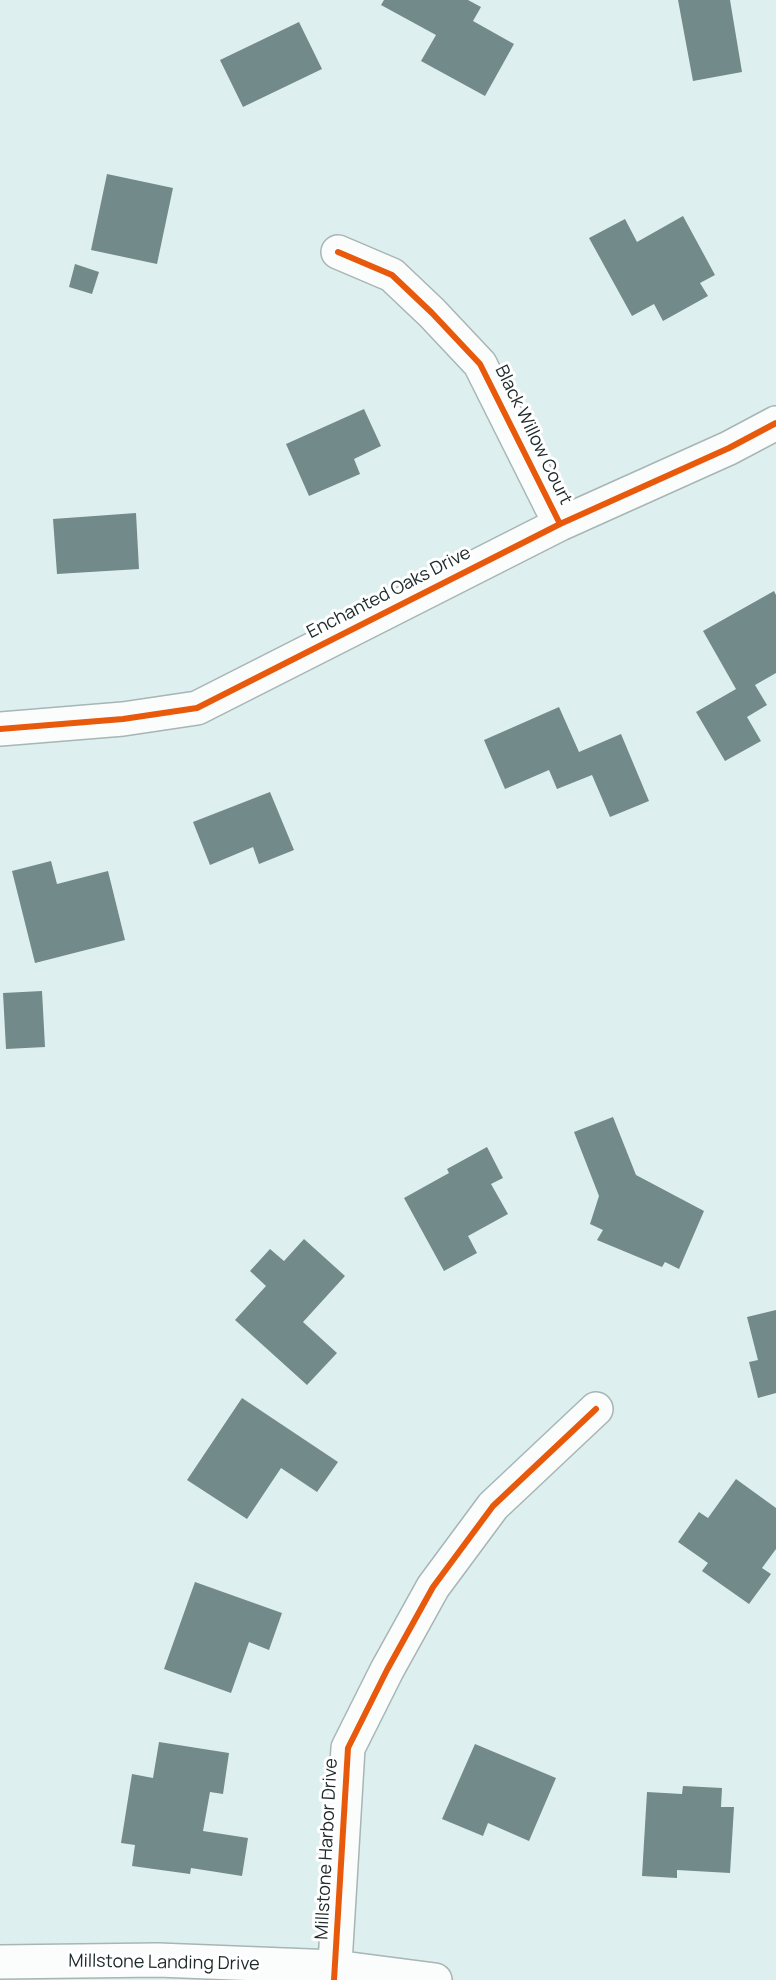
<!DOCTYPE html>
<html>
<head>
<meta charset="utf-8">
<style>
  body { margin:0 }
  canvas { display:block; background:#ddefee }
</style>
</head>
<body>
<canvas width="776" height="1980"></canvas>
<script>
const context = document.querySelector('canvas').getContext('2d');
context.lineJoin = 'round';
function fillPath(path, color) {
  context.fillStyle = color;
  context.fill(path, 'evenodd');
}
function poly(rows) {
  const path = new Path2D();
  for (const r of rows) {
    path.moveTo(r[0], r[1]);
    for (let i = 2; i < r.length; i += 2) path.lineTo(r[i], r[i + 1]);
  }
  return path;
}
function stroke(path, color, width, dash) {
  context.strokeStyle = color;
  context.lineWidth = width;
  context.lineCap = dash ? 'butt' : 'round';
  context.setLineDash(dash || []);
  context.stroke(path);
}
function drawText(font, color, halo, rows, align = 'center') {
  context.font = font + ' Manrope,sans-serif';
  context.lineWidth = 6;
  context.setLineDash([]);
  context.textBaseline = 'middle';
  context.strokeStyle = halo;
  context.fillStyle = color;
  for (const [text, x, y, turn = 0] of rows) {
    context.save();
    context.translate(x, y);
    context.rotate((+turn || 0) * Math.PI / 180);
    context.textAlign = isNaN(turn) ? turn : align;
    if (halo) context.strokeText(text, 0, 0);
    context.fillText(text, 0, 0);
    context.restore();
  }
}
fillPath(poly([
  [384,0,468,0,481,7,473,21,514,44,485,96,421,61,436,35,381,5],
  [678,0,730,0,742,72,693,81],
  [299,22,322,69,243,107,220,60],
  [107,174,173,188,157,264,91,250],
  [683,216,715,275,700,283,708,296,663,321,654,304,632,316,589,238,625,219,637,242],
  [75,264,99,272,92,294,69,287],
  [364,409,381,446,354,459,360,474,309,496,286,444],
  [136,513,139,569,57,574,53,519],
  [774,591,776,595,776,673,755,685,767,705,747,717,761,741,725,761,696,712,736,689,703,631],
  [559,707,579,752,621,734,649,801,610,817,592,775,557,789,549,770,505,789,484,740],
  [270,792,294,850,259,864,253,847,210,865,193,822],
  [51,861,57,884,108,871,125,940,35,963,12,871],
  [42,991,45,1047,6,1049,3,993],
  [613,1117,636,1175,704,1211,679,1269,665,1262,662,1267,597,1240,603,1230,590,1224,599,1196,574,1132],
  [487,1147,503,1178,491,1184,508,1214,468,1236,477,1253,444,1271,404,1198,449,1173,447,1169],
  [304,1239,345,1276,303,1322,337,1353,307,1385,235,1320,266,1286,250,1271,270,1249,284,1261],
  [776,1310,776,1393,758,1398,749,1362,758,1360,747,1317],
  [242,1398,338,1462,317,1492,281,1468,247,1519,187,1480],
  [736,1479,776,1508,776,1549,762,1568,771,1574,749,1604,702,1571,708,1563,678,1542,699,1512,708,1518],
  [195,1582,282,1613,269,1650,249,1642,231,1693,164,1669],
  [159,1742,229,1753,223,1794,210,1792,203,1831,248,1838,242,1876,191,1868,190,1874,132,1866,135,1845,121,1843,132,1774,153,1778],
  [475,1744,556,1778,529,1841,488,1823,483,1836,442,1819],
  [683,1786,722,1788,721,1807,734,1807,730,1873,677,1870,677,1878,642,1876,647,1792,682,1794]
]), '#738a8a');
const minor = poly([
  [338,252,392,275,432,313,480,364,560,524],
  [0,729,123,719,197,708,560,524,729,448,776,423],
  [0,1962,158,1960,335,1967,435,1980],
  [334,1980,348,1748,387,1670,433,1587,493,1506,596,1409]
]);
stroke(minor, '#a7b5b5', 36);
stroke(minor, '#fafdfc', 33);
stroke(poly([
  [338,252,392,275,432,313,480,364,560,524],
  [0,729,123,719,197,708,560,524,729,448,776,423],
  [334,1980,348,1748,387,1670,433,1587,493,1506,596,1409]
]), '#e8590c', 6);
drawText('18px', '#202c2c', '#fff', [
  ["Black Willow Court",533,435,64],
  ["Enchanted Oaks Drive",389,593,-27],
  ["Millstone Harbor Drive",327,1849,-87],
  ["Millstone Landing Drive",164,1963,1]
]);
</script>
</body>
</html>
